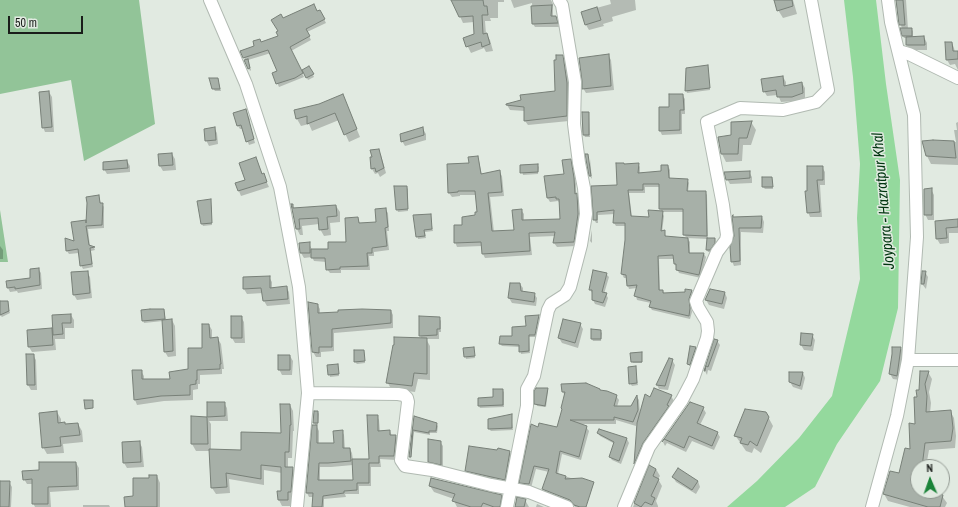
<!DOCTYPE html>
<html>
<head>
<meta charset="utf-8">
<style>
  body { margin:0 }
  #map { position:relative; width:958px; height:507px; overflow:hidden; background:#e1eae1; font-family:"Archivo Narrow",sans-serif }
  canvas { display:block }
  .north { position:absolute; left:910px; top:459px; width:40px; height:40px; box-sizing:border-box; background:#e1eae1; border:1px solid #919891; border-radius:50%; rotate:358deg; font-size:11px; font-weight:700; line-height:16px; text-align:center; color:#1a1d1a }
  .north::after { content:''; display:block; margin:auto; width:14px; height:18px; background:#1a8338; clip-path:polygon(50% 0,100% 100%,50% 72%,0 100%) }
  .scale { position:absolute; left:8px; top:16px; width:75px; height:18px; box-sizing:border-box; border:2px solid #1a1d1a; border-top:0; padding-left:5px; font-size:12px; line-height:14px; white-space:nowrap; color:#1a1d1a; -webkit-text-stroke:3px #e1eae1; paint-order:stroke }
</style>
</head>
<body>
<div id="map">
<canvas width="958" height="507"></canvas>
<div class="north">N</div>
<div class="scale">50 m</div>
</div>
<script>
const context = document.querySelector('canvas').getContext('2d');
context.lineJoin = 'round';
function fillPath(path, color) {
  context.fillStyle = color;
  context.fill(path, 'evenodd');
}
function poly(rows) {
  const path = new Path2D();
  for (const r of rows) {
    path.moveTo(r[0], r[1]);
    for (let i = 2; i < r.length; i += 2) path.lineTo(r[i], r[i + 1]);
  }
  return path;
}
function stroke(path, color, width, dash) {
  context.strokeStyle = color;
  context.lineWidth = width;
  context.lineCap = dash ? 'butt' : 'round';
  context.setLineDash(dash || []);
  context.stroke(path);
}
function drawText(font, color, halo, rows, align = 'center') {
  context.font = font + ' "Archivo Narrow",sans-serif';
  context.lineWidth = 3;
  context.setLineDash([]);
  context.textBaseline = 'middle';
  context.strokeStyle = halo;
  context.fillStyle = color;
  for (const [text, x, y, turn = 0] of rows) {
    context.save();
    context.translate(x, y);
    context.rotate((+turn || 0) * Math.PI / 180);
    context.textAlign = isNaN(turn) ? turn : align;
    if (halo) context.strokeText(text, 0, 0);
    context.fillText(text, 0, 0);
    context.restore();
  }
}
fillPath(poly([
  [0,0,139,0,155,124,84,161,71,80,0,94],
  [0,210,8,262,0,262]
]), '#92c498');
fillPath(poly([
  [844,0,876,0,886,84,900,180,898,308,880,381,837,444,815,487,785,507,727,507,757,481,799,438,832,396,860,279,857,218,860,164,853,77]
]), '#94d99d');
fillPath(poly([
  [461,0,504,0,504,2,498,2,498,18,490,18,491,21,485,21,486,34,490,40,493,51,486,52,484,48,471,53,464,39,475,35,474,22,463,23,453,1],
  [511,0,551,0,553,4,553,17,556,17,559,27,535,27,533,24,532,3,514,8],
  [610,0,635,0,636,10,612,17,613,21,603,24,604,26,589,30,586,25,582,12,611,4],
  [776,0,793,0,797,14,783,18,778,10],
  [895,0,906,0,908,29,911,29,913,31,913,38,924,37,927,43,927,50,910,50,907,45,907,38,904,38,903,36,897,1],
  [320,11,326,23,307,32,311,40,291,51,304,77,279,87,273,74,278,71,271,53,248,60,251,70,250,71,244,57,261,43,280,37,283,20],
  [952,43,954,48,955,52,958,52,958,70,955,64,950,65,947,60],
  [608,55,611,60,614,90,586,93,583,88],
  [562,56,565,61,570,88,569,121,528,125,525,121,525,111,510,110,507,105,556,92],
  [708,66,710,90,687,93,686,90],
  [309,67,314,77,308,80,303,70],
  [783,77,786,82,786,87,802,83,805,88,805,99,795,101,781,102,778,95,767,96,764,91],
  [218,79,221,91,215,91,213,88],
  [49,92,52,97,54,132,45,132,43,127],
  [682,95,685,99,685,114,682,114,682,134,662,135,660,131,670,108],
  [346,103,360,137,349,142,339,120,312,131,309,124,301,126,297,119,295,111],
  [246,110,250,120,249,121,255,143,249,145,243,129,240,129,238,126,234,113],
  [588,113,589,115,590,137,585,137,584,135],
  [751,122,756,130,751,145,743,145,742,161,726,162,722,154,732,136],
  [958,122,958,165,931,164,927,156,923,142,956,142,954,130,957,130,956,123],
  [214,128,217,133,218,144,209,146,206,140],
  [423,129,426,134,426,140,405,146,402,141],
  [378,150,381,155,386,173,380,177,378,173,375,174,372,169,371,158,373,158],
  [172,154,175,159,176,170,163,171,160,166],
  [477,157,479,161,482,175,499,171,502,176,504,196,490,197,494,232,515,231,521,210,524,214,524,221,561,220,560,203,558,201,550,202,547,197,565,175,570,160,573,164,576,184,576,195,579,199,580,219,576,246,557,247,554,243,555,236,530,237,532,255,485,258,483,254,482,246,457,247,455,242,463,226,478,213,477,195,460,195,460,196,452,197,449,193,448,165,470,164],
  [255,158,269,187,241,196,236,184,247,180],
  [590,159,592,179,590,176],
  [127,161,130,166,130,172,107,174,104,169],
  [638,164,640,167,640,173,662,172,668,166,670,170,670,179,687,180,689,183,688,192,705,192,707,195,708,239,714,239,715,245,711,252,708,252,707,250,708,239,687,238,690,242,690,254,704,254,706,257,701,278,679,273,675,264,675,259,659,259,660,291,663,291,665,294,686,293,686,290,692,291,694,295,690,303,692,312,690,319,652,310,650,307,651,303,637,300,636,296,637,288,629,289,628,286,627,278,624,278,622,274,626,240,626,226,616,226,614,223,615,214,598,215,598,223,596,223,594,219,594,213,618,186,624,165],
  [645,187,660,187,660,209,662,212,650,218,632,217,629,193,645,193],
  [662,212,684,212,684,235,687,238,666,237,664,231,662,232,664,216],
  [537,165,539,167,538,174,523,175,521,166],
  [822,167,825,172,825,185,820,185,822,217,810,217,808,212,808,192],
  [749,172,752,177,752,183,730,184,727,179],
  [772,178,773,189,765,189,763,187],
  [406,187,408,189,408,211,398,212,397,209],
  [931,189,934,195,934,220,928,220,925,214],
  [99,197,101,204,102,204,104,207,104,228,88,229,90,247,94,248,95,250,91,251,93,267,83,269,81,265,79,253,69,254,67,251,75,242,85,221,87,225],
  [210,200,212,209,211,209,212,225,203,226,202,224],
  [292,205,295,209,336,206,340,212,340,222,330,223,331,235,324,236,320,229,319,224,302,226,303,235,300,235,297,229],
  [385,209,388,213,389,231,387,231,389,250,374,252,374,256,369,256,370,270,341,270,341,273,330,273,327,269,327,262,314,261,312,257,304,258,301,253,309,243,312,250,329,250,347,243,358,218,360,224,377,223],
  [430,215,433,231,425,232,426,238,418,239,414,216],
  [733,217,762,217,764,222,763,233,741,232,741,265,734,266,732,261,735,234],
  [958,220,958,233,949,233,949,243,940,244,937,239,936,222],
  [592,230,592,243,590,241],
  [0,246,3,250,3,259,0,259],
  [38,269,41,273,42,289,18,293,17,291,10,292,8,288,32,279],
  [87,272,90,277,92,298,77,300,74,295],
  [925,272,928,277,926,289,922,284],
  [606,274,609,277,604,294,606,294,608,298,605,307,595,304,593,300,593,294,590,290],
  [269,277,272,282,272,289,286,287,289,292,290,304,267,306,264,301,263,293,247,294,244,289],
  [511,284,520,284,523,288,523,292,534,294,537,298,536,306,512,303,509,298],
  [725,293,727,298,724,309,709,305,706,300],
  [7,302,10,313,2,317,0,315],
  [317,304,320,309,320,314,391,311,393,315,393,328,334,333,334,351,321,352,321,357,316,357,313,352],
  [164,310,166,321,172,320,175,326,176,356,168,357,165,352,163,321,144,323,143,320],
  [71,315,74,320,74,328,65,328,65,339,55,339,56,350,32,352,29,347,52,329,54,333,53,316],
  [539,316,540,318,536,337,529,337,530,353,521,354,520,347,502,346,500,344,501,337,513,337],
  [232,317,241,317,244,322,245,343,235,343,232,338],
  [439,318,441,321,441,332,439,332,439,339,426,339,430,346,430,380,418,379,415,392,391,389,388,383,422,339,420,336],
  [580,324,583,329,578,348,562,343,559,338],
  [209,325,212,330,212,339,218,339,221,344,224,369,222,369,222,374,200,375,200,384,198,384,198,389,193,390,193,400,164,401,137,405,135,400,141,371,144,376,144,380,171,380,189,370,203,349],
  [600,331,602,333,601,341,593,341,592,339],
  [802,334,812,335,815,340,813,351,804,350,801,345],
  [715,340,717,341,720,345,711,371,708,370,707,375,705,371],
  [473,348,475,358,466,359,464,349],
  [695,348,697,350,691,367,688,364],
  [901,348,904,353,900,380,893,379,890,374],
  [364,351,365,363,357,364,355,362],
  [641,353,642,363,633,363,632,361],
  [27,355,33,355,36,360,37,390,31,390,28,385],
  [290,356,293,361,292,375,282,375,279,369],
  [672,360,675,365,668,390,659,389,657,385],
  [337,365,339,376,330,377,328,366],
  [635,367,638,385,632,386,630,383],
  [928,372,932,379,929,392,931,403,930,413,950,411,954,418,956,436,955,448,929,450,926,467,918,467,918,491,942,491,942,490,943,492,942,496,947,503,945,507,910,507,888,501,884,494,900,474,911,450,916,425,918,398],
  [803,373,805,378,802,390,793,387,790,382],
  [547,389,548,391,546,407,537,406,536,403],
  [502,390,504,392,504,407,480,408,479,406,494,398],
  [563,392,601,392,616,396,619,400,617,407,631,407,637,397,639,400,640,416,650,398,671,396,674,401,637,468,635,464,638,420,636,426,616,420,616,424,580,424,586,427,589,431,581,460,562,454,558,474,574,479,582,507,575,507,573,504,545,493,543,489,549,472,536,469,531,488,523,487,521,482,539,428,558,428,563,410,565,396],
  [208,403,224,403,227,408,228,421,209,421,211,424,211,450,242,451,282,434,290,405,293,411,294,431,293,431,292,458,288,458,288,468,293,468,296,474,294,498,291,498,291,506,282,506,279,500,278,492,282,492,282,473,264,470,264,485,229,479,230,493,216,494,212,488,210,451,196,451,192,444,192,417,208,418],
  [690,403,703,408,706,413,700,425,717,432,720,437,714,450,692,441,686,452,667,443,665,446,663,442],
  [57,412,61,419,61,423,65,425,78,424,82,431,83,442,63,444,64,453,47,454,43,447],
  [318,412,319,414,318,425,316,425,319,431,319,444,335,444,342,431,344,435,345,449,350,449,352,453,353,460,370,460,377,416,379,420,380,432,390,431,392,436,396,436,398,440,396,460,380,459,381,467,371,467,371,486,359,486,359,494,345,494,346,497,324,499,324,507,313,507,313,497,309,497,307,493,316,426,314,423],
  [353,465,354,481,320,481,320,467,331,467],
  [766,413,773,426,761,453,754,448,752,453,746,451,735,435],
  [511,415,513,430,491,431,489,429,489,420],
  [415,418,436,424,438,426,437,433,430,433,430,435,414,432,411,459,410,456],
  [599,431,627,439,629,443,621,464,612,460,610,457,615,444,600,436,598,433],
  [139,442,142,447,144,467,127,468,124,463],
  [440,442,443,446,443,469,432,466,429,462],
  [498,451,510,452,514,460,509,487,471,478,466,470],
  [76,463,79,468,79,490,50,492,51,507,35,507,33,503,33,484,27,484,24,479,40,471],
  [650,467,656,469,660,476,658,479,662,486,656,501,658,506,658,507,633,507],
  [157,476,160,483,160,507,126,507,150,479],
  [673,477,698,481,700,487,696,494,676,482],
  [9,482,12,487,11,507,0,507,0,490],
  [430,486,501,495,505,502,504,507,457,507,454,501,454,499,434,492],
  [525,500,529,507,516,507],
  [537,504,544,507,536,507],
  [83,505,109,505,110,507,83,507]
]), '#0003');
const building = poly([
  [451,0,483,0,484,6,487,6,488,15,482,15,483,34,487,33,490,44,482,47,481,42,466,47,463,38,474,34,473,16,459,17,451,0],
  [774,0,792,0,793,6,777,11,774,0],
  [896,0,903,0,905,25,899,25,896,0],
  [314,4,317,11,320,10,325,19,306,29,310,36,290,47,303,73,295,78,276,84,272,73,277,71,268,50,243,58,240,51,254,46,253,41,260,39,261,42,278,36,276,32,278,31,271,20,281,14,283,18,314,4],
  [552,5,551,16,556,16,558,23,532,24,531,6,552,5],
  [597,7,601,20,585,25,581,12,597,7],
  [900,28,912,28,912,36,902,36,900,28],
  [924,36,925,45,906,45,906,37,924,36],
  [945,42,952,42,953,51,958,51,958,59,946,60,945,42],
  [609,54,611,86,582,89,582,81,579,58,609,54],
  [556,55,563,55,567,83,567,116,524,121,524,107,506,105,506,104,521,100,520,95,555,91,554,60,556,60,556,55],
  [248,59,250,68,248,69,244,60,248,59],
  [708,65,710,88,685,91,686,68,708,65],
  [309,66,314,74,306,78,302,70,309,66],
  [783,76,784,86,802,82,803,93,792,97,777,97,776,90,763,92,761,79,783,76],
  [209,78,218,78,220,89,212,89,209,78],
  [49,91,52,127,42,128,39,92,49,91],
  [343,94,357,129,344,135,335,113,307,124,307,116,296,119,294,110,319,104,343,94],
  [669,94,683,94,684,110,680,110,680,130,659,131,659,107,669,107,669,94],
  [246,109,254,139,246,142,241,125,237,126,233,113,246,109],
  [582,112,589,112,589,135,583,135,582,112],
  [752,121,747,138,739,138,738,154,721,154,718,137,731,135,731,122,752,121],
  [215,127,216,140,205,141,204,129,215,127],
  [423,127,424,135,401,142,400,134,423,127],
  [933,140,954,141,956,158,926,156,922,141,933,140],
  [379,149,384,168,376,172,375,168,371,169,370,157,372,157,370,150,379,149],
  [172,153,173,165,159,166,158,154,172,153],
  [585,154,588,154,591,176,589,176,585,154],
  [478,156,481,174,500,170,502,192,488,193,492,231,514,230,512,210,522,209,522,220,560,219,559,199,556,199,556,197,547,198,544,176,564,174,562,160,571,159,574,178,575,194,577,193,578,214,574,242,553,243,555,232,529,233,530,251,482,254,481,242,454,243,454,225,462,225,462,217,475,215,475,212,477,212,475,191,458,191,458,192,448,193,447,164,469,163,468,157,478,156],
  [256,157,262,174,264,173,267,182,238,191,235,183,245,180,239,163,256,157],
  [127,160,128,168,103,170,103,162,127,160],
  [616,163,624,163,624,164,639,163,638,173,661,171,661,165,668,165,669,178,688,179,687,191,706,191,707,236,683,235,683,209,659,209,659,184,643,184,643,190,628,190,631,216,649,217,648,210,663,211,661,231,665,230,665,236,688,238,689,253,704,253,699,275,676,270,676,264,674,264,673,255,658,256,659,290,663,290,663,293,685,292,685,289,692,290,689,299,690,308,689,316,649,307,651,301,634,296,637,285,627,286,626,275,621,274,625,240,625,223,613,223,614,210,597,212,597,220,593,220,593,213,591,186,617,185,616,163],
  [538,164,538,172,520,173,520,165,538,164],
  [807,166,823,166,823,180,817,180,820,212,807,213,805,191,807,191,807,166],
  [750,171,750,178,726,180,724,172,750,171],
  [762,177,772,177,773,187,762,187,762,177],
  [394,186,407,186,408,209,396,210,394,186],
  [932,188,932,215,924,215,924,189,932,188],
  [99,195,100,203,103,203,102,225,86,226,89,245,95,247,90,248,92,264,80,266,78,249,66,251,65,238,74,241,71,222,86,220,86,223,87,203,86,197,99,195],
  [211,199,212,223,201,224,197,201,211,199],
  [291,204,293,204,293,208,336,205,337,216,327,217,328,229,319,230,318,218,299,219,300,229,296,229,291,204],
  [386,208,388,227,385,228,387,246,372,248,372,253,367,253,368,266,340,267,340,269,326,270,325,258,311,258,311,249,328,249,328,242,346,242,345,218,358,217,359,223,376,222,375,209,386,208],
  [431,214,432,229,424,230,425,236,416,237,413,215,431,214],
  [733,215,733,217,762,216,761,228,739,228,740,261,731,262,730,247,734,236,732,216,733,215],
  [958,219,958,227,946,228,947,238,936,239,935,221,958,219],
  [707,238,715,238,715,243,710,250,706,250,707,238],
  [310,242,310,253,300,253,299,243,310,242],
  [39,268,40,285,15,289,15,287,7,288,6,281,30,278,30,269,39,268],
  [593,270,607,273,602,292,607,293,603,303,592,300,592,290,589,290,593,270],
  [88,271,90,293,73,295,71,272,88,271],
  [922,271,926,271,924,284,921,284,922,271],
  [270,276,270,288,287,286,288,299,263,301,261,288,243,289,243,277,270,276],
  [510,283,520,283,521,291,535,293,534,302,508,298,510,283],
  [710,289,725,292,722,304,705,300,710,289],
  [0,301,8,301,9,311,0,315,0,301],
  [308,302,318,304,318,313,338,312,338,310,362,309,391,310,391,323,332,329,332,347,319,347,319,353,312,352,308,302],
  [150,309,164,309,165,319,142,321,141,310,150,309],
  [71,314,71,323,62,323,63,334,53,335,52,315,71,314],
  [539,315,535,335,529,335,529,351,519,352,519,345,499,344,500,336,512,336,512,327,526,326,525,316,539,315],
  [231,316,242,316,242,338,231,338,231,316],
  [419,316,440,317,440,329,437,329,437,335,419,336,419,316],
  [172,319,173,351,164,352,162,320,172,319],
  [563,319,581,323,575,343,558,338,563,319],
  [202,324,209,324,210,338,218,337,221,364,220,364,220,369,197,370,197,380,196,380,196,384,190,385,190,395,161,396,134,400,132,370,142,370,142,379,170,379,169,372,188,369,188,348,202,348,202,324],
  [52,328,53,345,28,347,27,330,52,328],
  [591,329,601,330,601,339,591,339,591,329],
  [801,333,813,334,811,346,800,345,801,333],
  [394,337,427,338,427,374,414,373,412,386,386,383,393,345,394,345,394,337],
  [714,339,718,340,708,367,706,366,705,371,704,371,714,339],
  [690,346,696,347,690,365,687,364,690,346],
  [474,347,475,356,464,357,463,348,474,347],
  [892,347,901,347,897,376,889,374,892,354,892,347],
  [354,350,364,350,365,361,354,362,354,350],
  [642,352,642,362,631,362,630,353,642,352],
  [26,354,34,354,35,385,27,385,26,354],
  [278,355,290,355,290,370,278,370,278,355],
  [669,358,673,359,665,386,656,385,669,358],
  [338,364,339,374,328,375,327,365,338,364],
  [636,366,637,383,629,384,628,367,636,366],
  [920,371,929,371,925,384,927,396,926,412,951,410,953,428,951,441,925,443,922,467,918,467,918,491,938,491,937,493,943,495,940,507,928,507,883,494,890,471,899,473,905,448,910,449,909,423,915,424,914,397,917,397,916,390,919,390,920,371],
  [789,372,803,372,800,386,789,382,789,372],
  [586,383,600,389,600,390,607,391,617,395,614,406,631,406,637,395,638,410,633,422,614,417,614,420,570,420,587,426,579,457,560,451,556,473,566,476,565,479,582,478,594,482,586,507,580,507,574,505,570,500,542,489,549,469,534,466,529,484,519,483,531,424,538,427,539,423,557,427,562,409,561,408,565,392,562,392,561,384,586,383],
  [536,388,548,388,545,406,534,404,534,391,536,388],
  [654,388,672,395,667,405,669,406,643,443,634,464,637,423,645,394,650,397,654,388],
  [493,389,503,389,503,405,478,406,478,398,493,397,493,389],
  [84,400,93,400,93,408,85,409,84,400],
  [207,402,225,402,225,416,207,417,207,402],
  [690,402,704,407,697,423,718,432,712,446,689,436,684,448,664,439,662,442,690,402],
  [280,404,290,404,291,425,290,425,289,452,285,452,285,467,293,467,291,492,288,492,288,500,278,500,277,491,281,491,281,467,261,465,261,479,226,473,227,487,211,488,209,449,241,450,241,432,281,433,280,404],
  [745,409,766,412,769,417,757,446,750,441,748,445,740,443,742,438,734,436,745,409],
  [57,411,58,423,65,422,65,424,78,423,80,435,60,437,61,446,42,448,39,413,57,411],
  [314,411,318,411,318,423,313,423,314,411],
  [512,414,512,428,488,429,488,419,512,414],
  [367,415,378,415,378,431,390,430,390,435,396,435,394,456,379,456,379,463,369,463,369,483,357,483,357,490,344,491,344,493,323,496,322,507,312,507,313,493,306,493,312,425,317,425,317,443,334,443,333,431,343,430,343,448,350,448,351,461,328,463,319,463,318,480,353,480,352,459,369,459,367,415],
  [191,416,207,417,208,444,191,444,191,416],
  [414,416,437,423,436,431,429,431,429,433,413,430,411,457,409,457,414,416],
  [599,429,627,438,619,461,609,457,614,442,597,433,599,429],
  [428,439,441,441,441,465,428,462,428,439],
  [140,441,141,462,123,463,122,442,140,441],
  [469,446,497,450,498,448,510,451,505,480,465,471,469,446],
  [39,462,76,462,77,486,48,487,48,504,32,504,32,479,23,480,22,471,39,470,39,462],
  [649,465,656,469,653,476,659,479,651,496,655,498,652,505,645,502,641,507,634,503,649,465],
  [678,468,698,481,692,490,672,477,678,468],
  [149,475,157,475,157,507,125,507,124,497,133,496,133,478,149,478,149,475],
  [431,478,502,495,500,507,494,507,483,503,481,507,471,507,452,501,455,494,429,486,431,478],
  [0,481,10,481,9,507,0,507,0,481],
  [517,497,526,499,524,507,515,507,517,497]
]);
fillPath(building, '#a7b0a8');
stroke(building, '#788078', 1);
const street = poly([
  [210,0,246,84,280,187,299,287,308,393,297,507],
  [899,51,909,54,958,78],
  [908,360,958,360],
  [308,393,398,394,404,395,407,398,408,402,401,460,405,466,432,470,491,485,529,492,567,507],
  [507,507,527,406,527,389,534,376,548,310,551,304,565,295,570,287,581,245,586,214,584,188,579,163,574,124,575,82,562,5,559,0],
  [624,507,649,447,682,400,693,379,707,338,708,331,707,322,698,307,696,301,717,252,726,240,727,235,723,205,707,122,740,108,783,110,816,102,828,90,811,0],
  [872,507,897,416,908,360,917,237,914,115,891,22,888,0]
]);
stroke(street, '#b1bab2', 14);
stroke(street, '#fff', 12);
drawText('italic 15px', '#013610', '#e1eae1', [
  ["Joypara - Hazratpur Khal",884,201,-95]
]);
</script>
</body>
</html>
